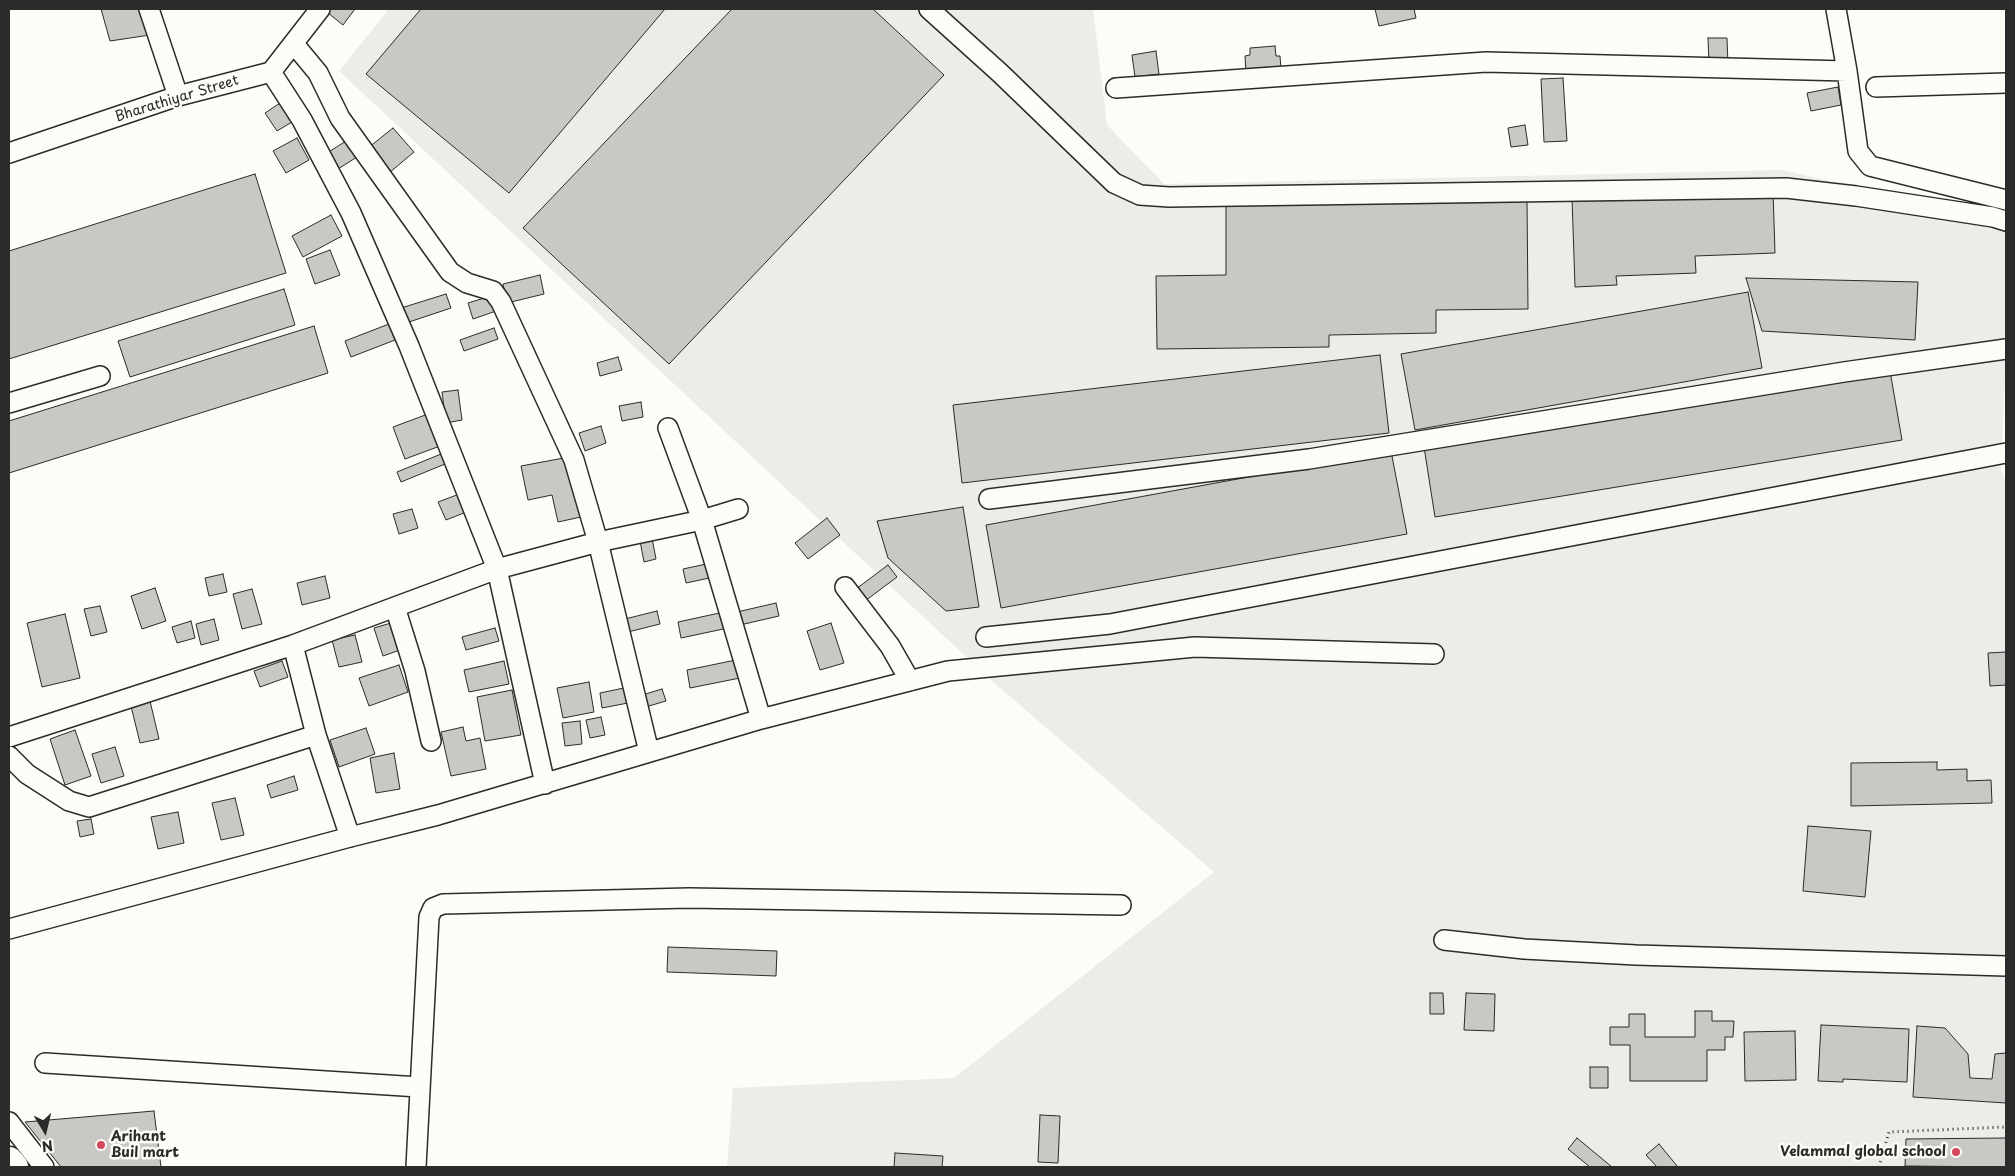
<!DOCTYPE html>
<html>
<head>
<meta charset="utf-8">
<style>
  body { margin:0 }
  #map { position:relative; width:2015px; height:1176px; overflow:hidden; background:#fdfcf7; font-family:"Playpen Sans",sans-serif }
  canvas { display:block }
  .frame { position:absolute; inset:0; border:10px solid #2b2b2b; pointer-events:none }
  .north { position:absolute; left:20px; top:1106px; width:50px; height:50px; -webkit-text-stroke:4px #fdfcf7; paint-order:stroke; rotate:171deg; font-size:14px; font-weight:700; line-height:20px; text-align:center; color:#2b2b2b }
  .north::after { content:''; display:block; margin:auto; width:18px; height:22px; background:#2b2b2b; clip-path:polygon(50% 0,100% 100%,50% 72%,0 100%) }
</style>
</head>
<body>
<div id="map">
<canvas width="2015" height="1176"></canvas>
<div class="frame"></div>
<div class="north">N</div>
</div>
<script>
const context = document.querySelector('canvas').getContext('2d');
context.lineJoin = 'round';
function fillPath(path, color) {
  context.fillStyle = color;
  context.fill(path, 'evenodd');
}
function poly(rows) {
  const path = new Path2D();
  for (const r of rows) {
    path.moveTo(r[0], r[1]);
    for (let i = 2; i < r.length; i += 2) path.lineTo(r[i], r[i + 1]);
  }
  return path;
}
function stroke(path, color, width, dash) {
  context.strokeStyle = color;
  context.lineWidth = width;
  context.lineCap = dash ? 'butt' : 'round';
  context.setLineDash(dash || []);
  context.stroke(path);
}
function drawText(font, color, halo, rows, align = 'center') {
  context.font = font + ' "Playpen Sans",sans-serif';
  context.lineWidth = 5;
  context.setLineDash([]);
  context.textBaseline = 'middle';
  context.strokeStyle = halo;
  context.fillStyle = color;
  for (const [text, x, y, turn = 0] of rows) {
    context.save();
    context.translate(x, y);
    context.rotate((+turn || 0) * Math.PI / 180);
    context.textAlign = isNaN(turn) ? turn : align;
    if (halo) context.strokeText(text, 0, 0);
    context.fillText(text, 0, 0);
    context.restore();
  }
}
fillPath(poly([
  [389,9,1093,9,1107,125,1164,184,1783,170,2006,224,2006,352,2001,470,2006,483,2006,1167,727,1167,733,1088,954,1078,1214,872,992,681,339,71]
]), '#edece8');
const building = poly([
  [101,9,143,9,150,35,110,41,101,9],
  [331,9,355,9,343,25,328,13,331,9],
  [421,9,665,9,509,193,366,74,421,9],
  [732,9,873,9,944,75,669,364,523,228,732,9],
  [1375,9,1414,9,1416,18,1379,26,1375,9],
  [1708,38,1727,38,1728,65,1709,66,1708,38],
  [1275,46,1276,56,1280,56,1281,69,1246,72,1245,56,1250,55,1250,48,1275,46],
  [1156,51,1159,74,1135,77,1132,55,1156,51],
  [1563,78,1567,141,1544,142,1541,79,1563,78],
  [1838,87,1841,105,1811,111,1807,93,1838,87],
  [280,103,292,122,277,131,265,113,280,103],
  [1525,125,1528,145,1511,147,1508,128,1525,125],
  [393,128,414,152,389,173,368,148,393,128],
  [297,138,309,160,286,173,273,151,297,138],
  [346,141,357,157,338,169,327,153,346,141],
  [255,174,286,273,9,359,9,251,255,174],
  [1773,191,1775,253,1695,256,1696,273,1616,276,1617,285,1575,287,1572,198,1773,191],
  [1527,198,1528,309,1436,310,1436,333,1329,335,1329,347,1157,349,1156,276,1226,275,1226,202,1527,198],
  [331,215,342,236,303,257,292,236,331,215],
  [330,250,340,275,315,284,306,259,330,250],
  [540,275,544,294,507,303,503,284,540,275],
  [1746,278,1918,282,1915,340,1762,331,1746,278],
  [284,289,295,325,130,377,118,341,284,289],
  [1748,292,1762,368,1415,430,1401,354,1748,292],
  [446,294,451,308,403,324,398,309,446,294],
  [494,295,499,310,473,319,468,303,494,295],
  [389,324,395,340,351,357,345,341,389,324],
  [314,326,328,373,9,473,9,421,314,326],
  [494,328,498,339,464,351,460,340,494,328],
  [1380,355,1389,433,962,483,953,405,1380,355],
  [618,357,622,370,600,376,597,363,618,357],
  [1890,371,1902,440,1435,517,1424,447,1890,371],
  [458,390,462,420,446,423,442,392,458,390],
  [641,402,643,417,622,421,619,406,641,402],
  [428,414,440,446,405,459,393,427,428,414],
  [601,426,606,443,585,451,579,433,601,426],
  [1391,451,1407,534,1001,608,986,525,1391,451],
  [446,452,450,462,401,482,397,472,446,452],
  [569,457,581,517,558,522,552,495,528,500,521,466,569,457],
  [462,493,469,511,446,520,438,502,462,493],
  [963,507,979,607,946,611,888,558,877,521,963,507],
  [412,509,418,528,399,534,393,514,412,509],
  [827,518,840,535,808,559,795,543,827,518],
  [652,538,656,559,644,562,640,541,652,538],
  [711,563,714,577,686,583,683,569,711,563],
  [888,565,897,577,865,601,856,589,888,565],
  [223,574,227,592,209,596,205,578,223,574],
  [325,576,330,598,302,605,297,583,325,576],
  [155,588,166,621,142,629,131,596,155,588],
  [252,589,262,624,242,629,233,594,252,589],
  [776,603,779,616,740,625,737,612,776,603],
  [100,606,107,632,91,636,84,609,100,606],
  [657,611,660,624,628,632,625,619,657,611],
  [724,612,728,628,681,638,678,622,724,612],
  [65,614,80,678,42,687,27,623,65,614],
  [214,619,219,640,201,645,196,624,214,619],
  [191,621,195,638,177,643,172,627,191,621],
  [391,623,400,650,383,656,374,628,391,623],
  [831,623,844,663,820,670,807,631,831,623],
  [495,628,499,641,466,650,462,637,495,628],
  [355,635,362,662,339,667,332,640,355,635],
  [2006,652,2006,685,1990,686,1988,653,2006,652],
  [736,660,740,678,690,688,687,670,736,660],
  [282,661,288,677,260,687,254,671,282,661],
  [504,661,509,684,469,692,464,670,504,661],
  [399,665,408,692,369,706,359,678,399,665],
  [589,682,594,712,563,718,557,688,589,682],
  [624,688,628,703,602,708,600,693,624,688],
  [662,689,666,701,642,708,639,696,662,689],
  [512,690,521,735,485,741,477,697,512,690],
  [150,701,159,739,140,743,131,706,150,701],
  [601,717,605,735,590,738,586,720,601,717],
  [580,721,582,744,565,746,562,723,580,721],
  [463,727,466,741,480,738,486,769,451,776,441,732,463,727],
  [366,728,375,754,339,767,330,740,366,728],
  [75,730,91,776,65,785,50,739,75,730],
  [115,747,124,776,101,783,92,754,115,747],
  [394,753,400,789,376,793,370,758,394,753],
  [1937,762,1937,770,1967,769,1967,781,1991,780,1992,803,1851,806,1851,763,1937,762],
  [294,776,298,790,271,798,267,785,294,776],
  [235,798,244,835,221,840,212,803,235,798],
  [178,812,184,843,158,849,151,817,178,812],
  [91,819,94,834,80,837,77,821,91,819],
  [1808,826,1871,831,1865,897,1803,891,1808,826],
  [668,947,777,951,776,976,667,972,668,947],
  [1430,993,1443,993,1444,1014,1430,1014,1430,993],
  [1466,993,1495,994,1494,1031,1464,1030,1466,993],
  [1695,1011,1712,1011,1712,1021,1734,1021,1733,1037,1725,1037,1725,1050,1707,1050,1707,1081,1630,1081,1630,1045,1610,1045,1610,1027,1629,1027,1629,1014,1645,1014,1645,1037,1695,1037,1695,1011],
  [1821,1025,1909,1029,1907,1082,1843,1079,1843,1082,1818,1081,1821,1025],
  [1917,1026,1945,1028,1968,1054,1970,1078,1992,1079,1995,1054,2006,1053,2006,1103,1913,1097,1917,1026],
  [1795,1031,1796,1080,1745,1081,1744,1032,1795,1031],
  [1590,1067,1608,1067,1608,1088,1590,1088,1590,1067],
  [154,1111,161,1167,61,1167,25,1122,154,1111],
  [1040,1115,1060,1116,1058,1163,1038,1162,1040,1115],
  [1577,1138,1612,1167,1590,1167,1568,1149,1577,1138],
  [2006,1138,2006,1167,1905,1166,1906,1139,2006,1138],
  [1659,1144,1678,1167,1657,1167,1646,1155,1659,1144],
  [895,1153,943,1156,942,1167,894,1167,895,1153]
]);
fillPath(building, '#c9c8c4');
stroke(building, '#2b2b2b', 1);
const minor = poly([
  [149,9,178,96],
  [929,9,1000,73,1114,183,1140,195,1169,197,1786,188,1856,196,1993,217,2006,221],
  [1836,9,1847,71],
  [294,44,318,73,340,118,450,272,467,283,493,291,501,302,574,460,598,542,649,752],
  [271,72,302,120,351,213,409,346,497,569,545,784],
  [1876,87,2006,83],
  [1116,88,1486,62,1847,71,1858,151,1870,166,2006,200],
  [9,153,178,96,271,72,320,9],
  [9,403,100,376],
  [668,428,702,520,761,719],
  [989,499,1309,459,1844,372,2006,349],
  [845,587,890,646,910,681],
  [395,607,415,671,431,741],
  [986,637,1110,624,2006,453],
  [293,645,316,735,350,837],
  [9,737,293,645,497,569,598,542,702,520,738,509],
  [9,756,27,774,69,801,89,807,316,735],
  [9,929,350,837,438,815,761,719,948,671,1195,647,1434,654],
  [1444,940,1524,949,1636,955,2006,966],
  [45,1063,419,1087],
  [9,1122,44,1167],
  [416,1167,429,917,433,908,443,904,689,898,1121,905]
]);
const highway = poly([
  [9,1161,14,1167]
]);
stroke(minor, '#2b2b2b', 22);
stroke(highway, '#2b2b2b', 31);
stroke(poly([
  [1879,1167,1889,1132,2006,1127]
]), '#2b2b2b', 3, [1, 4]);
stroke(minor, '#fdfcf7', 19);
stroke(highway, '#fdfcf7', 28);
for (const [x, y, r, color] of [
  [101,1145,5,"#d1495b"],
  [1956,1152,5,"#d1495b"]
]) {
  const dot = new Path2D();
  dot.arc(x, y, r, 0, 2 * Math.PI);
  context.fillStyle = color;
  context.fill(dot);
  stroke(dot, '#fdfcf7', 2);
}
drawText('14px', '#2b2b2b', '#fdfcf7', [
  ["Bharathiyar Street",177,99,-17]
]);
drawText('bold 14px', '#2b2b2b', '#fdfcf7', [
  ["Arihant",111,1137],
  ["Buil mart",111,1153],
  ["Velammal global school",1946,1152,"right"]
], 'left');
</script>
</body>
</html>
